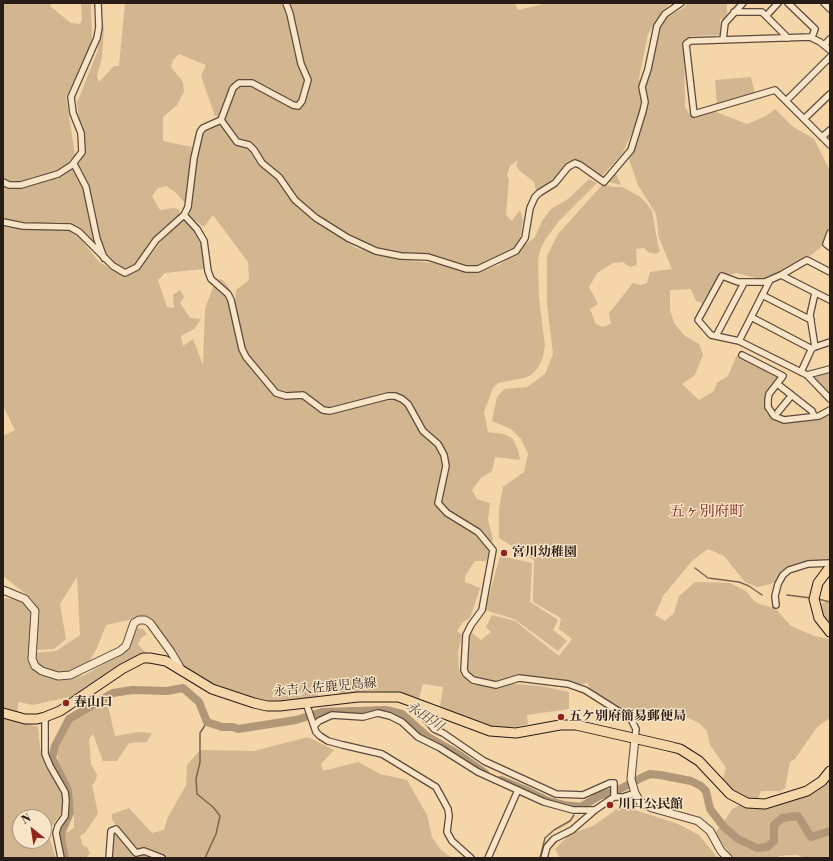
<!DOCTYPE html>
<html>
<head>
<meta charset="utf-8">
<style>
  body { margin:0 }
  #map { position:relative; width:833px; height:861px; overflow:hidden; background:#f4d6a9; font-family:"Libre Bodoni",serif }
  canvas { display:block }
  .frame { position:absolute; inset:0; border:4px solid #291c16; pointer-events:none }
  .north { position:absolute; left:12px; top:809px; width:40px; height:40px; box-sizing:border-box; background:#f8e4c7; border:1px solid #a59480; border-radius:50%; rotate:330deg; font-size:11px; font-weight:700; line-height:16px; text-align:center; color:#291c16 }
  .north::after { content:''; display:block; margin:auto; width:14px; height:18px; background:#8f2418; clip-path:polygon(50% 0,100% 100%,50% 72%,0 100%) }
</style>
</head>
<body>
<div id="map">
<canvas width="833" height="861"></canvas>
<div class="frame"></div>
<div class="north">N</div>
</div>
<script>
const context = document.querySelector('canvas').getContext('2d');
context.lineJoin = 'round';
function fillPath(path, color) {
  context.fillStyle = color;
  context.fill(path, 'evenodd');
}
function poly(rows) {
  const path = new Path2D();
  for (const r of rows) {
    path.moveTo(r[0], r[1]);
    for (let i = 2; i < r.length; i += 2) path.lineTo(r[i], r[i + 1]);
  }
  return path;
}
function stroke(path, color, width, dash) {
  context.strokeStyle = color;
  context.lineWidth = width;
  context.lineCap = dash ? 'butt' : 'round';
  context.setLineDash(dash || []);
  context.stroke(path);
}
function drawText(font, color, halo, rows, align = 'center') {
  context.font = font + ' "Libre Bodoni","Noto Serif JP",serif';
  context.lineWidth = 3;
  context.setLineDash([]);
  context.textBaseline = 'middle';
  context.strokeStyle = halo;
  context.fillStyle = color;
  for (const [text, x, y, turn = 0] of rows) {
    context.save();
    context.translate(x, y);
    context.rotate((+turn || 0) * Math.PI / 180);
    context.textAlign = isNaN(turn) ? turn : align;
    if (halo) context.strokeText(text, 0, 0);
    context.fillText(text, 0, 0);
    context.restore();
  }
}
fillPath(poly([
  [3,3,53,3,50,6,71,23,80,24,82,20,81,3,91,3,92,43,66,97,75,155,69,161,83,188,98,250,71,223,59,222,34,223,3,219],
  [125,3,515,3,518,10,547,3,670,3,648,34,639,78,644,98,641,113,622,154,601,177,581,162,573,161,563,168,556,177,536,190,534,182,519,170,516,166,518,160,510,166,507,175,509,179,506,215,512,221,520,210,523,220,520,238,513,250,480,266,463,266,441,257,401,253,369,245,320,217,298,198,278,172,264,160,255,146,235,137,224,118,215,116,201,76,206,65,179,54,173,60,171,67,183,82,184,92,177,105,163,117,163,141,192,147,186,204,175,192,166,186,158,188,152,196,160,210,174,208,180,210,179,216,157,234,137,263,129,268,123,269,107,257,99,239,87,185,77,165,83,153,77,103,98,50,102,19,104,29,102,57,97,76,99,82,114,66,119,66],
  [687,3,727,3,727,14,725,19,720,19,721,35,691,36,684,42,685,107,691,117,716,112,747,124,766,116,775,109,792,126,814,139,830,171,830,227,823,245,814,253,787,270,771,278,760,279,736,273,727,276,721,272,702,303,696,301,691,289,670,290,670,310,674,323,684,335,699,344,703,355,695,375,682,384,699,400,714,391,717,383,728,376,737,355,778,376,764,404,766,413,776,419,788,421,824,416,830,413,830,559,796,564,781,571,777,580,771,584,757,587,745,582,724,556,708,549,693,560,663,596,655,615,665,621,674,613,679,596,695,582,730,583,746,591,753,600,759,604,775,608,791,626,814,636,830,639,830,718,817,727,795,759,790,762,785,788,780,791,761,791,758,799,746,798,731,789,723,778,726,768,710,745,707,731,699,723,688,718,661,716,645,708,624,712,590,690,588,683,576,685,519,677,500,683,476,679,465,669,468,635,472,633,481,640,491,632,486,627,492,615,515,621,559,656,572,639,559,629,561,618,533,602,534,560,499,538,499,508,503,487,524,472,528,454,521,439,511,429,492,421,497,397,504,389,527,387,545,374,553,354,547,304,547,256,558,234,603,184,613,187,622,187,639,196,647,204,652,211,658,245,660,251,656,254,648,252,644,248,636,249,637,265,630,267,623,262,613,263,597,273,589,287,598,304,590,309,596,324,603,327,611,324,609,313,633,283,641,285,647,283,650,272,672,269,659,238,656,214,638,185,628,156,647,104,644,87,652,64,659,26,664,19,685,7],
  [751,77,755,94,717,106,715,80],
  [220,123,235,144,248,148,262,168,276,178,286,193,315,221,356,248,404,260,433,263,477,273,499,265,535,237,542,221,551,209,568,199,589,179,597,183,559,221,545,240,540,250,538,260,539,298,545,346,543,357,538,368,531,375,524,378,498,383,493,388,484,412,488,432,504,434,513,439,518,450,520,460,495,457,492,471,481,478,472,490,477,499,490,503,488,520,493,539,486,561,475,561,465,576,465,582,480,588,470,618,463,622,457,631,462,635,458,652,459,669,462,676,473,685,513,684,541,686,569,692,569,709,527,715,528,724,506,729,488,728,440,706,443,687,423,684,419,698,395,692,371,691,340,694,337,691,336,685,331,681,323,686,317,697,281,702,249,698,205,681,184,668,152,621,146,616,106,625,97,648,87,666,73,672,54,671,42,668,36,661,35,653,56,651,80,635,77,577,60,604,66,639,54,649,36,650,39,610,31,598,3,576,3,436,15,430,3,406,3,227,69,230,80,238,99,262,121,275,133,274,141,268,168,232,184,220,195,230,202,245,204,269,165,273,158,280,167,307,174,308,173,295,180,290,184,297,180,303,190,318,201,319,194,329,181,336,183,346,193,339,203,365,205,309,216,279,223,280,229,288,235,304,236,290,249,280,248,262,213,215,204,227,189,216,193,200,197,156,201,137,205,130],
  [615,172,621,185,606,181],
  [830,371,830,397,812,378],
  [500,556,532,563,530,602,558,620,553,630,567,641,558,651,514,619,485,610],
  [3,598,19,599,25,602,31,610,29,652,32,666,70,678,85,675,120,654,133,631,138,628,143,629,147,634,141,638,138,644,146,653,137,656,124,663,78,695,33,705,18,702,18,714,3,709],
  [830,601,830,627,824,619,819,604],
  [107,701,115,736,139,732,152,733,147,742,129,743,117,761,103,761,93,734,89,739,91,764,97,775,95,782,92,785,98,813,85,833,80,836,83,846,87,847,90,853,86,858,68,858,64,834,74,828,74,810,69,787,59,766,57,752,72,721],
  [3,716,38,727,40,748,46,768,60,788,63,797,63,811,51,827,49,837,56,858,3,858],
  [20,817,44,817,44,841,20,841],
  [308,737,334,750,321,764,323,771,358,762,380,774,407,780,427,815,432,837,441,850,452,858,165,858,164,855,145,847,136,850,112,820,112,814,129,808,152,833,164,830,167,819,186,785,187,765,200,750,254,751],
  [830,777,830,858,805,858,797,855,779,856,776,858,732,857,715,833,724,822,732,809,740,805,761,808,782,804,814,791],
  [620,805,678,824,699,835,718,858,560,858,555,849,570,834,593,826,613,812],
  [114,834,118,835,135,855,144,853,157,858,113,858]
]), '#d1b690');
stroke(poly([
  [695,568,708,578,739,582,749,586,762,595],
  [787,595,811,598],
  [818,599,830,602],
  [205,858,216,834,220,816,213,807,197,794,196,779,200,762,200,733,207,722],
  [540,858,545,838,554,830,570,821,574,815]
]), '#796650', 1.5);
stroke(poly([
  [501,780,528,791,548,801,564,805,581,807,599,796,620,789,643,777,650,774,660,775,691,781,701,786,706,791,710,809,724,827,738,839,757,848,767,847,774,841,774,825,782,818,798,816,811,837,830,831],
  [65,858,61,839,62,831,70,813,68,790,52,758,55,746,69,719,113,693,132,690,167,691,183,688,199,702,207,722,222,727,233,727,238,729,296,720,322,712,386,710,402,714,428,737,458,754,485,773]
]), '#af9777', 8);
const minor = poly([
  [788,3,815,29,812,37],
  [824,3,830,9],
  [734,12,762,12,788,38],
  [766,16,778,3],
  [723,40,725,23,743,3],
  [824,45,830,39],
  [830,50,820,42,810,37,690,41,686,44,694,114,775,90,830,145],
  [786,101,830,57],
  [804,119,830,94],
  [221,120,237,142,249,145,254,150,262,163,279,177,295,200,316,218,348,238,376,251,401,256,428,257,466,269,478,269,516,251,525,238,530,208,535,197,539,193,555,183,568,167,575,163,580,165,604,182,631,150,643,111,645,102,642,87,648,69,657,26,665,14,681,3],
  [822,137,830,130],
  [74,164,86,187,97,239,104,258],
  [3,182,9,185,21,185,58,174,72,165,82,152,81,133,73,113,71,97,97,38,99,27,98,3],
  [184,215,197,229,204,241,208,271,211,279,228,294,231,300,242,349,246,357,276,393,286,396,303,395,323,410,330,411,388,396,395,396,402,399,408,404,423,431,438,444,444,455,446,466,438,503,447,513,478,532,493,550,482,610,471,625,466,635,464,670,466,674,473,680,496,685,519,678,568,684,585,690,631,719,636,729,635,738],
  [3,222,23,226,70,227,79,232,113,266,125,273,137,267,156,240,184,215,188,207,194,158,200,132,203,128,221,120,233,88,239,83,252,83,293,105,298,106,302,101,308,80,301,64,290,14,286,3],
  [830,233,826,244,830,247],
  [830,272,807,260,781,275,765,282,738,282,722,276,698,320,711,335,739,341,807,375,830,399],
  [781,275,830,300],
  [762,295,811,320],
  [751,317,812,349],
  [716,336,744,283],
  [739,341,770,280],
  [815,347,810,315,815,293],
  [742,355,783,376,769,394,768,400,768,407,774,416,784,420,819,416,830,410],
  [801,372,812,348,830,342],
  [807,375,830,369],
  [780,386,812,411,814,416],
  [778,412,792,395],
  [776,605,775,596,778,584,783,575,789,570,808,564,830,563],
  [306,703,316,732,320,736,328,741,343,745,382,754,436,787,448,809,449,816,447,832,452,841,471,858],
  [421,704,422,715,434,729,443,733,484,761,556,794,583,795,610,783,614,783,614,797],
  [45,717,45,754,50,766,65,792,66,800,65,816,58,826,56,833,61,858],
  [314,726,319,721,332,715,363,717,378,713,390,716,402,722,418,737,440,748,478,772,544,802,573,810,595,810],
  [109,858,111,831,116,829,136,853,144,851,162,858],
  [488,858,518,790],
  [544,858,547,847,554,839,572,830,595,810,614,797,623,797,635,793]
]);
const tertiary = poly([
  [3,590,25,599,35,611,32,659,35,666,42,671,58,676,70,675,120,651,126,646,134,623,139,620,145,620,150,623,171,652,181,669],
  [635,738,631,779,635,793,640,802,652,808,698,821,710,831,721,851,728,858]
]);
const primary = poly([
  [830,567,818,583,814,599,819,618,830,632],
  [3,713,25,719,37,719,45,717,60,711,122,669,143,658,150,658,166,661,212,689,254,703,267,706,280,706,358,697,399,697,490,731,516,733,560,725,576,725,668,746,680,749,699,761,730,794,747,803,765,804,807,791,822,781,830,771]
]);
stroke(minor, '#5c4a3b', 8);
stroke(tertiary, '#5c4a3b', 9);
stroke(primary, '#291c16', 11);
stroke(minor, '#f8e4c7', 5.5);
stroke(tertiary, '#f8e4c7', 7);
stroke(primary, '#f4d6a9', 9);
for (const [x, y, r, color] of [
  [504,553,4,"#8f2418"],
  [66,703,4,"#8f2418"],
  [561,717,4,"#8f2418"],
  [610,805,4,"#8f2418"]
]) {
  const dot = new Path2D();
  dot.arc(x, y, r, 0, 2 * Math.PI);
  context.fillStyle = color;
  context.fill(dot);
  stroke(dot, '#f8e4c7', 1.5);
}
drawText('bold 13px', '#291c16', '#f8e4c7', [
  ["宮川幼稚園",512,553],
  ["春山口",74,703],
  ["五ケ別府簡易郵便局",569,717],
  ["川口公民館",618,805]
], 'left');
drawText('13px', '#291c16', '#f8e4c7', [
  ["永吉入佐鹿児島線",325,688,-5]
]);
drawText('italic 14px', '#584738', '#f8e4c7', [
  ["永田川",424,717,34]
]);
drawText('15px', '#7a1f14', '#f8e4c7', [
  ["五ヶ別府町",707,512]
]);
</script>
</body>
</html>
